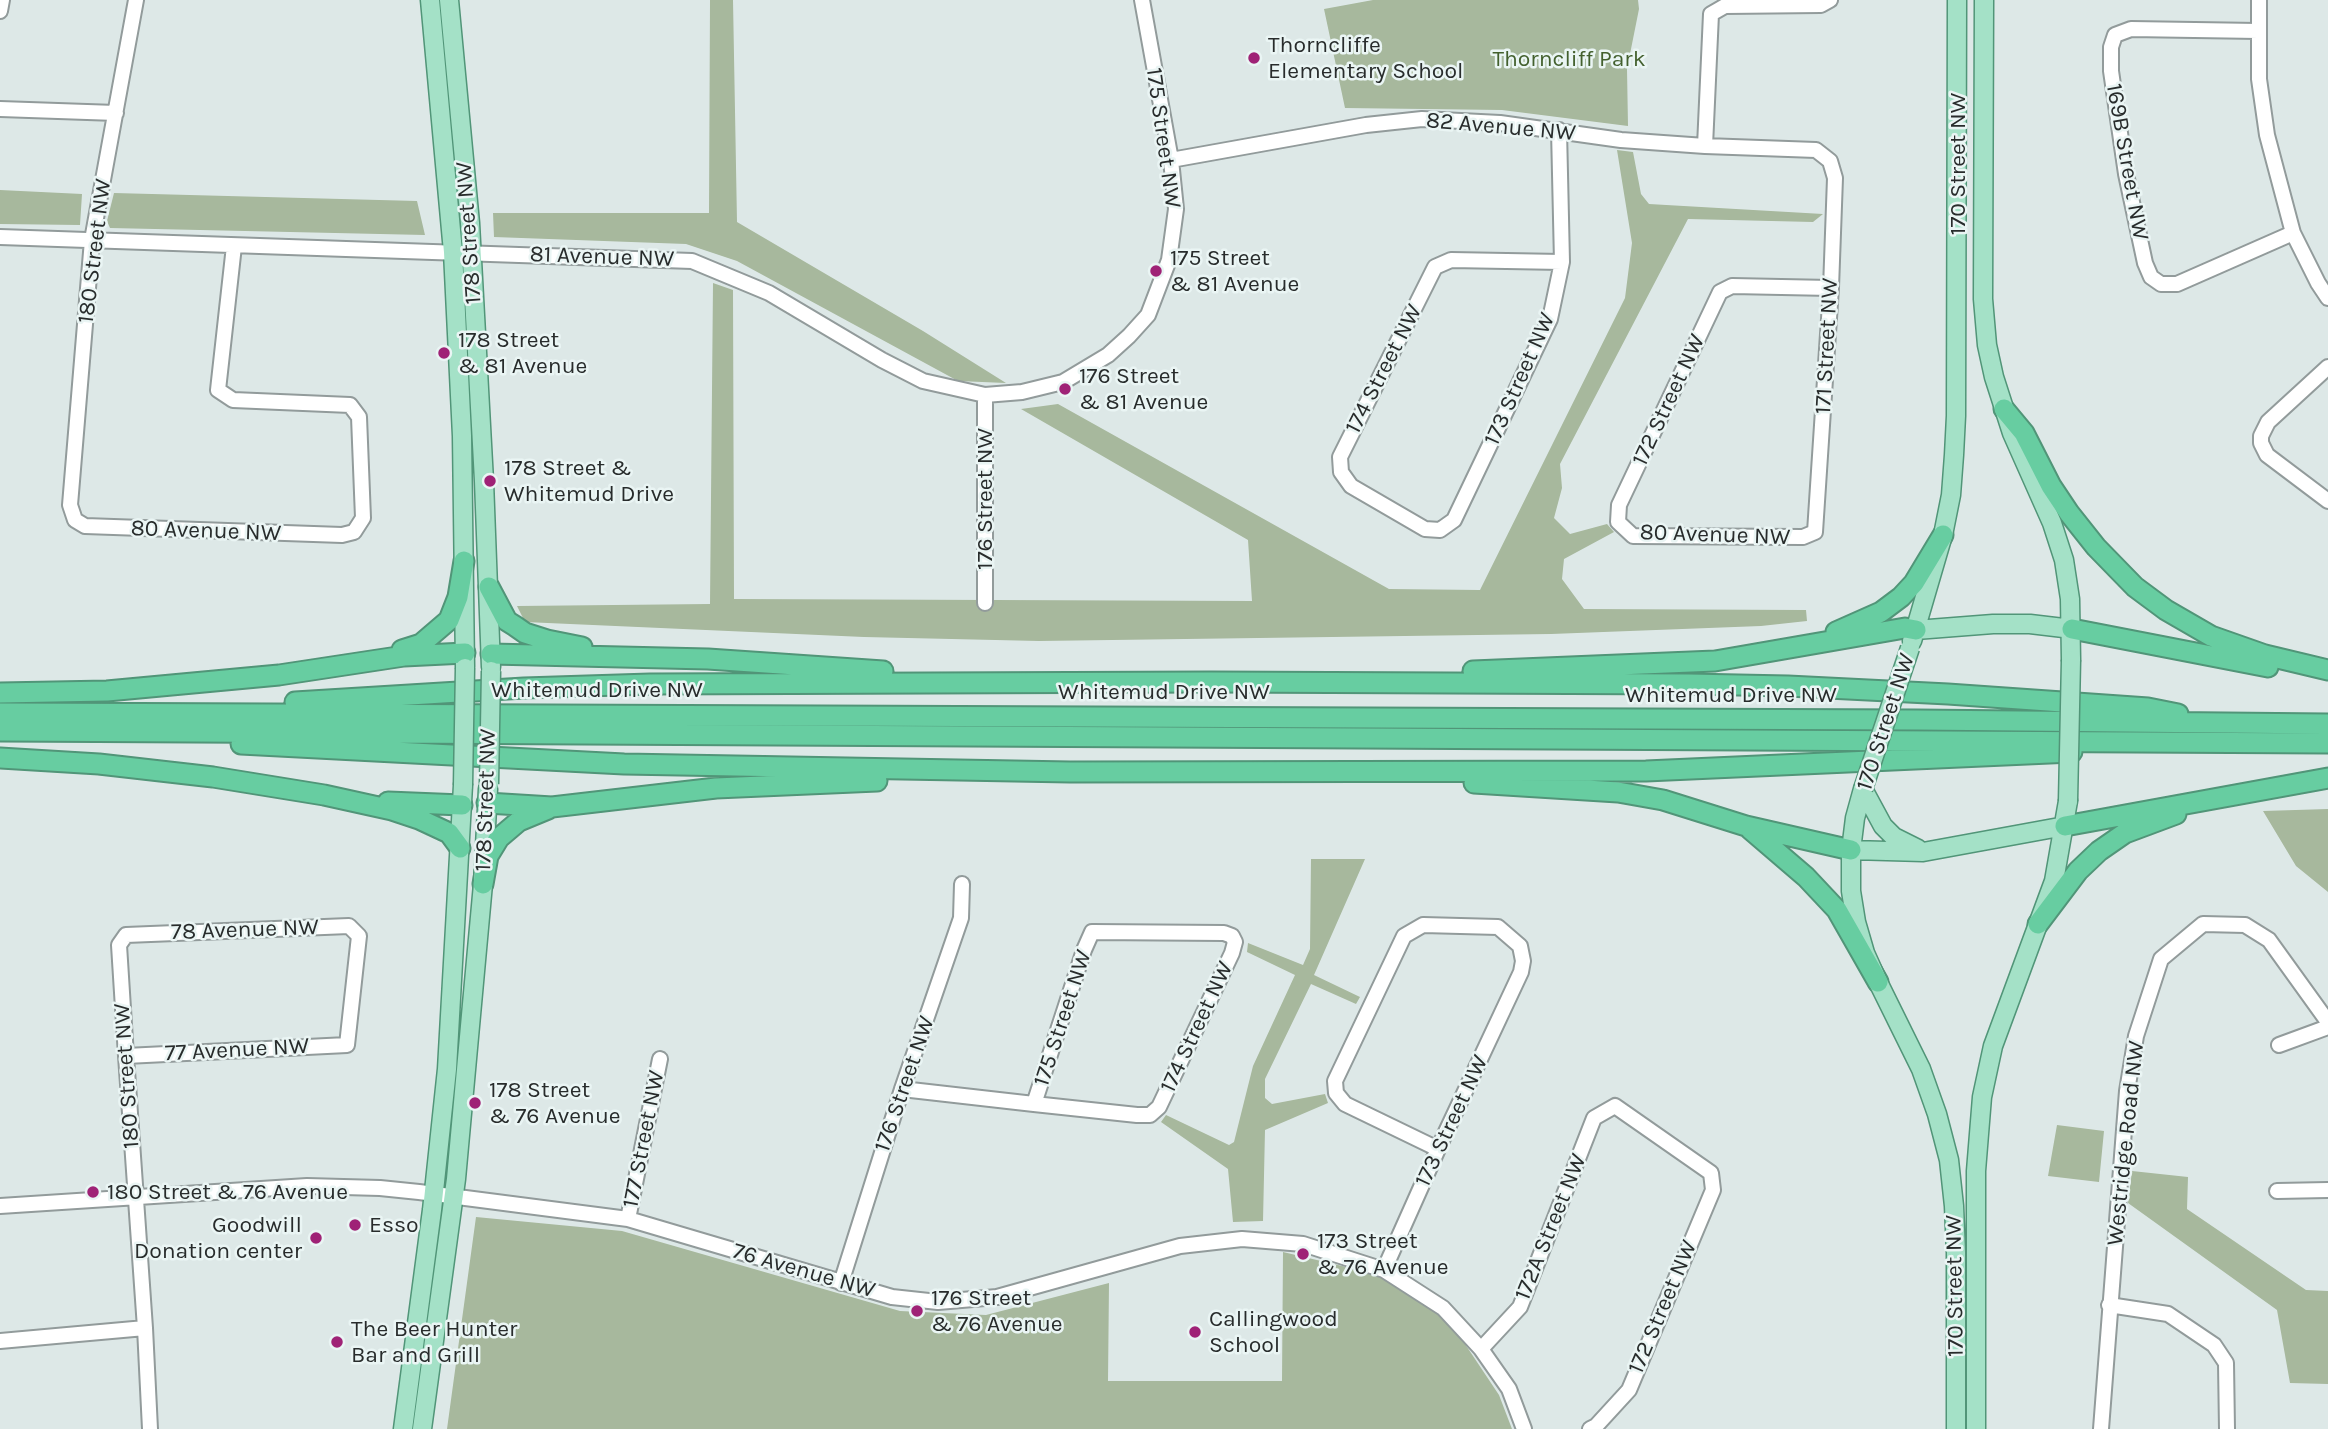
<!DOCTYPE html>
<html>
<head>
<meta charset="utf-8">
<style>
  body { margin:0 }
  canvas { display:block; background:#dde8e7 }
</style>
</head>
<body>
<canvas width="2328" height="1429"></canvas>
<script>
const context = document.querySelector('canvas').getContext('2d');
context.lineJoin = 'round';
function fillPath(path, color) {
  context.fillStyle = color;
  context.fill(path, 'evenodd');
}
function poly(rows) {
  const path = new Path2D();
  for (const r of rows) {
    path.moveTo(r[0], r[1]);
    for (let i = 2; i < r.length; i += 2) path.lineTo(r[i], r[i + 1]);
  }
  return path;
}
function stroke(path, color, width, dash) {
  context.strokeStyle = color;
  context.lineWidth = width;
  context.lineCap = dash ? 'butt' : 'round';
  context.setLineDash(dash || []);
  context.stroke(path);
}
function drawText(font, color, halo, rows, align = 'center') {
  context.font = font + ' Karla,sans-serif';
  context.lineWidth = 5;
  context.setLineDash([]);
  context.textBaseline = 'middle';
  context.strokeStyle = halo;
  context.fillStyle = color;
  for (const [text, x, y, turn = 0] of rows) {
    context.save();
    context.translate(x, y);
    context.rotate((+turn || 0) * Math.PI / 180);
    context.textAlign = isNaN(turn) ? turn : align;
    if (halo) context.strokeText(text, 0, 0);
    context.fillText(text, 0, 0);
    context.restore();
  }
}
fillPath(poly([
  [710,0,733,0,737,222,923,331,1006,383,958,381,737,261,686,244,494,237,493,213,709,213],
  [1373,0,1638,0,1639,9,1627,69,1628,126,1502,110,1345,108,1324,9],
  [1617,150,1633,152,1641,194,1649,204,1823,214,1813,222,1688,219,1560,464,1562,488,1554,518,1570,534,1607,524,1614,532,1564,559,1562,579,1584,609,1806,610,1807,621,1761,626,1551,634,1039,641,864,637,525,622,517,606,710,604,713,283,733,290,734,599,1252,601,1248,540,1021,409,1058,404,1389,589,1480,590,1625,298,1632,243],
  [0,190,82,194,80,225,0,224],
  [114,193,417,201,425,235,110,228,107,221],
  [2328,809,2328,892,2296,866,2263,811],
  [1311,859,1365,859,1314,975,1360,997,1356,1004,1311,984,1265,1079,1265,1098,1272,1104,1325,1094,1328,1103,1265,1130,1263,1221,1233,1222,1228,1169,1161,1122,1166,1115,1229,1145,1234,1142,1253,1066,1295,975,1247,952,1248,943,1303,965,1310,949],
  [2057,1125,2104,1131,2099,1182,2048,1176],
  [2132,1171,2188,1177,2187,1209,2306,1290,2328,1291,2328,1384,2290,1383,2277,1310,2128,1203],
  [476,1217,622,1231,900,1311,986,1315,1109,1283,1108,1381,1282,1381,1283,1252,1376,1274,1451,1323,1499,1395,1512,1429,447,1429]
]), '#a7b89d');
const minor = poly([
  [136,0,92,240,70,505,75,520,85,526,342,535,354,532,363,518,359,417,350,405,233,400,218,390,234,246],
  [2259,0,2259,79,2267,135,2293,233,2318,283,2328,298],
  [0,11,2,0],
  [2258,31,2131,29,2115,35,2111,47,2111,71,2126,174,2145,263,2151,277,2161,284,2177,284,2293,233],
  [0,109,116,113],
  [1559,130,1562,262,1550,319,1454,520,1440,530,1425,529,1351,486,1341,472,1340,457,1435,267,1451,260,1562,262],
  [1705,146,1711,14,1725,6,1821,5,1830,0],
  [1171,160,1366,125,1422,119,1500,123,1621,140,1705,146,1816,150,1830,161,1835,178,1831,288,1815,532,1803,537,1633,536,1618,522,1619,505,1720,292,1732,286,1831,288],
  [0,237,692,261,769,293,882,360,923,381,985,395,1022,392,1063,382,1108,355,1129,336,1148,315,1169,260,1176,209,1171,160,1142,0],
  [2328,367,2268,422,2261,436,2261,443,2267,455,2328,501],
  [985,603,985,395],
  [2279,1045,2328,1027],
  [126,1056,347,1045,359,936,349,926,126,935,119,945,126,1056,145,1328,150,1429],
  [902,1089,1034,1104,1137,1115,1150,1115,1159,1107,1232,953,1235,942,1232,936,1224,933,1092,932,1084,950,1034,1104],
  [2277,1191,2328,1190],
  [0,1206,307,1186,380,1188,419,1192,628,1219,892,1297,938,1302,997,1297,1180,1246,1242,1239,1303,1244,1384,1270,1443,1308,1481,1349,1509,1389,1524,1429],
  [628,1219,660,1059],
  [1384,1270,1438,1149,1521,972,1523,961,1520,946,1498,927,1423,925,1404,936,1335,1081,1336,1093,1345,1104,1438,1149],
  [841,1283,902,1089,961,918,962,884],
  [2109,1305,2168,1314,2214,1345,2226,1363,2227,1429],
  [0,1341,145,1328],
  [1481,1349,1520,1307,1594,1118,1615,1106,1711,1173,1713,1190,1629,1390,1596,1426,1590,1429],
  [2101,1429,2127,1091,2136,1036,2161,959,2203,924,2245,925,2269,940,2328,1022]
]);
const major = poly([
  [430,0,453,252,462,436,465,667],
  [449,0,470,223,484,481,491,667],
  [1984,0,1983,299,1987,345,1994,377,2012,433,2052,523,2064,560,2070,599,2071,660],
  [1916,630,1993,624,2030,624,2072,629],
  [1912,641,1943,535,1951,495,1954,455,1956,416,1957,0],
  [1863,789,1855,818,1851,850,1851,891,1856,922,1865,953,1878,982,1921,1069,1937,1114,1949,1160,1954,1206,1956,1253,1956,1429],
  [1863,789,1883,826,1894,837,1918,849],
  [1851,850,1923,852,2065,826],
  [403,1429,432,1210,447,1069,463,785],
  [422,1429,456,1179,483,884,488,789],
  [1976,1429,1976,1171,1982,1097,1993,1046,2054,881,2068,801]
]);
const highway = poly([
  [2004,409,2024,433,2051,486,2069,513,2096,547,2135,587,2166,610,2211,636,2265,655,2328,670],
  [489,587,507,621,515,626,525,633,547,640,582,647],
  [2072,629,2268,667],
  [1836,632,1881,612,1901,597,1914,583,1943,535],
  [402,650,421,644,449,620,458,597,464,561],
  [491,654,708,659,883,671],
  [1473,671,1715,661,1905,628,1916,630],
  [0,693,107,691,279,675,404,656,465,653],
  [295,702,524,688,650,684,1211,682,1689,684,1788,686,1948,694,2148,708,2178,714],
  [0,713,1917,720,2328,724],
  [0,731,2328,743],
  [241,744,624,764,1070,772,1646,771,2072,752],
  [0,758,99,764,213,777,324,795,392,810,419,819,449,833,460,848],
  [1474,783,1618,792,1663,800,1746,826,1851,850],
  [388,802,462,805],
  [487,803,552,807,716,788,877,781],
  [2065,826,2328,778],
  [1750,829,1806,877,1837,910,1878,982],
  [483,884,488,856,499,838,519,821,548,809],
  [2038,924,2078,871,2099,851,2125,833,2176,814]
]);
stroke(minor, '#929b9b', 18);
stroke(major, '#519578', 21);
stroke(highway, '#519578', 23);
stroke(minor, '#fff', 14);
stroke(major, '#a4e1c7', 18);
stroke(highway, '#67cda1', 19);
const majorBridge = poly([
  [489,784,491,671],
  [463,785,465,668],
  [1863,789,1910,648],
  [2068,801,2071,660]
]);
stroke(majorBridge, '#519578', 21, []);
stroke(majorBridge, '#a4e1c7', 18);
for (const [x, y, r, color] of [
  [1254,58,7,"#9f2276"],
  [1156,271,7,"#9f2276"],
  [444,353,7,"#9f2276"],
  [1065,389,7,"#9f2276"],
  [490,481,7,"#9f2276"],
  [475,1103,7,"#9f2276"],
  [93,1192,7,"#9f2276"],
  [355,1225,7,"#9f2276"],
  [316,1238,7,"#9f2276"],
  [1303,1254,7,"#9f2276"],
  [917,1311,7,"#9f2276"],
  [1195,1332,7,"#9f2276"],
  [337,1342,7,"#9f2276"]
]) {
  const dot = new Path2D();
  dot.arc(x, y, r, 0, 2 * Math.PI);
  context.fillStyle = color;
  context.fill(dot);
  stroke(dot, '#eaf5f4', 2.5);
}
drawText('23px', '#282c2c', '#eaf5f4', [
  ["Thorncliffe",1268,45],
  ["Elementary School",1268,71],
  ["175 Street",1170,258],
  ["& 81 Avenue",1170,284],
  ["178 Street",458,340],
  ["& 81 Avenue",458,366],
  ["176 Street",1079,376],
  ["& 81 Avenue",1079,402],
  ["178 Street &",504,468],
  ["Whitemud Drive",504,494],
  ["178 Street",489,1090],
  ["& 76 Avenue",489,1116],
  ["180 Street & 76 Avenue",107,1192],
  ["Goodwill",302,1225,"right"],
  ["Donation center",302,1251,"right"],
  ["Esso",369,1225],
  ["173 Street",1317,1241],
  ["& 76 Avenue",1317,1267],
  ["176 Street",931,1298],
  ["& 76 Avenue",931,1324],
  ["Callingwood",1209,1319],
  ["School",1209,1345],
  ["The Beer Hunter",351,1329],
  ["Bar and Grill",351,1355]
], 'left');
drawText('23px', '#43602e', '#eaf5f4', [
  ["Thorncliff Park",1569,59]
]);
drawText('23px', '#282c2c', '#eaf5f4', [
  ["82 Avenue NW",1501,127,5],
  ["175 Street NW",1163,138,82],
  ["169B Street NW",2127,162,80],
  ["170 Street NW",1958,164,-90],
  ["178 Street NW",469,233,-94],
  ["180 Street NW",95,251,-83],
  ["81 Avenue NW",602,257,2],
  ["171 Street NW",1827,346,-87],
  ["174 Street NW",1384,369,-63],
  ["173 Street NW",1520,379,-66],
  ["172 Street NW",1669,400,-65],
  ["176 Street NW",985,499,-90],
  ["80 Avenue NW",206,531,2],
  ["80 Avenue NW",1715,535,2],
  ["Whitemud Drive NW",597,690],
  ["Whitemud Drive NW",1164,692],
  ["Whitemud Drive NW",1731,695],
  ["170 Street NW",1886,722,-72],
  ["178 Street NW",486,800,-88],
  ["78 Avenue NW",245,930,-2],
  ["175 Street NW",1063,1018,-72],
  ["174 Street NW",1197,1027,-65],
  ["77 Avenue NW",237,1050,-3],
  ["180 Street NW",127,1076,-94],
  ["176 Street NW",905,1084,-71],
  ["173 Street NW",1452,1121,-65],
  ["177 Street NW",644,1139,-79],
  ["Westridge Road NW",2126,1143,-84],
  ["172A Street NW",1551,1227,-68],
  ["76 Avenue NW",804,1271,16],
  ["170 Street NW",1955,1286,-91],
  ["172 Street NW",1663,1307,-67]
]);
</script>
</body>
</html>
